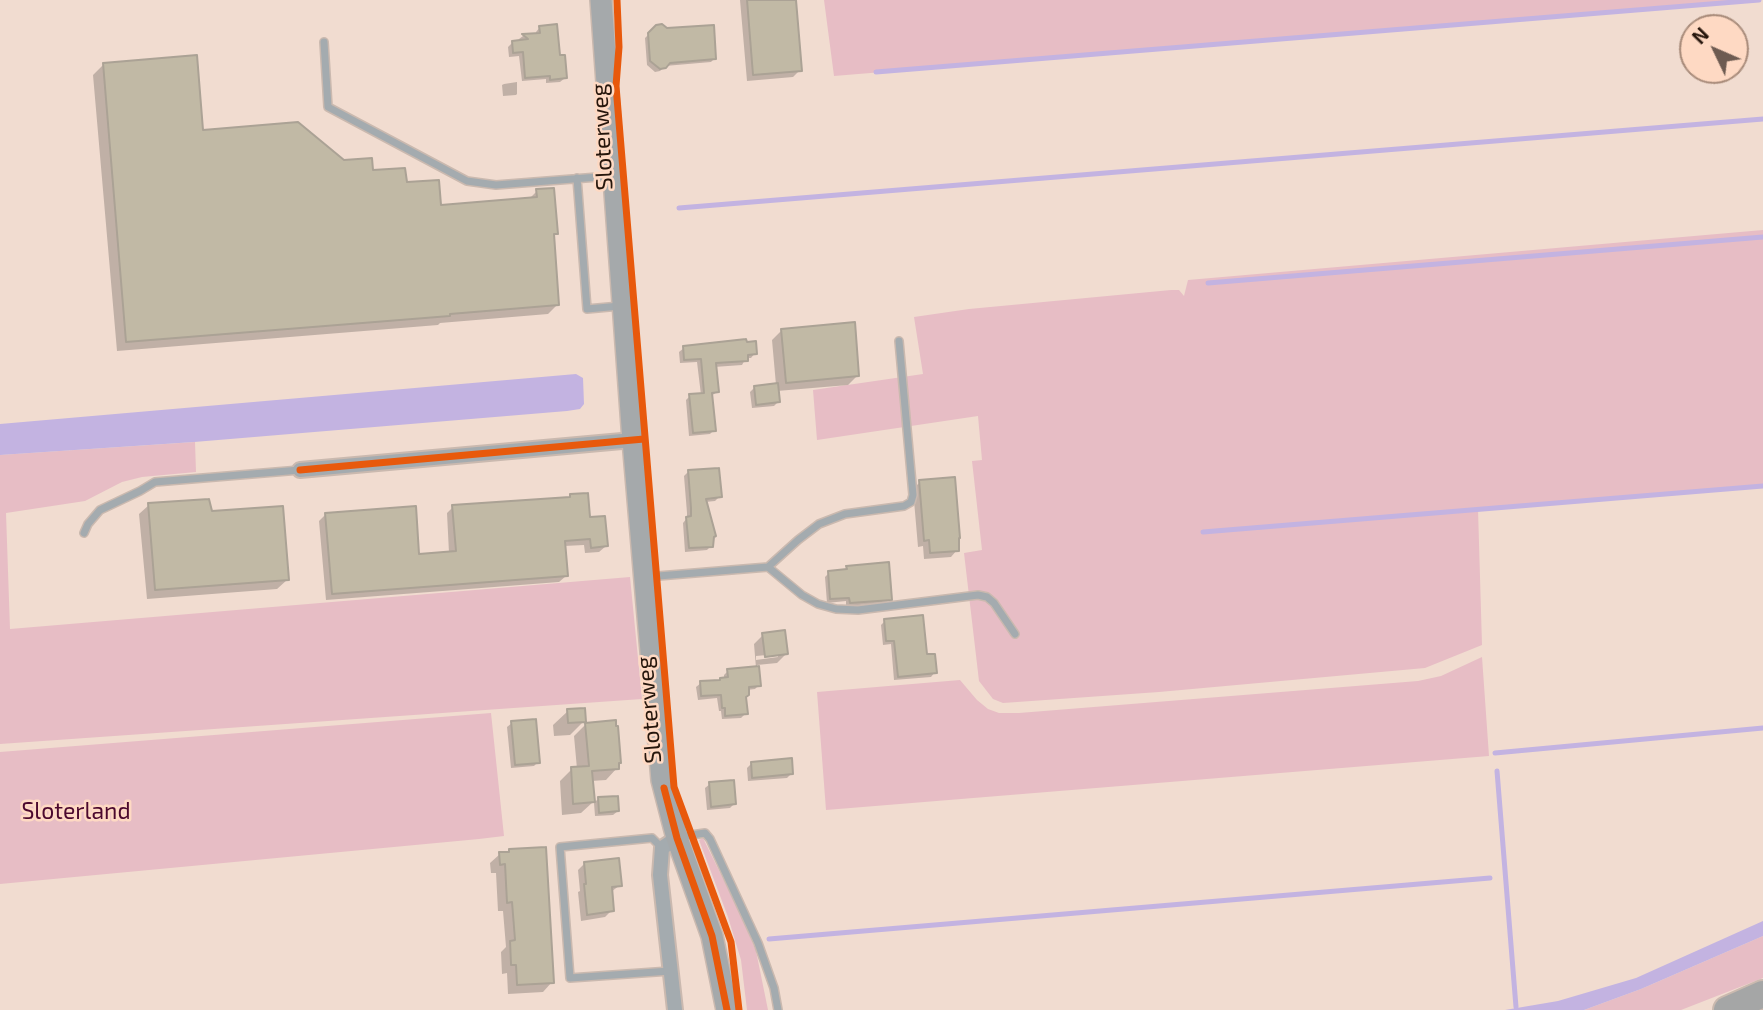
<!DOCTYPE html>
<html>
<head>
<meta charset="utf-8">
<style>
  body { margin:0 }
  #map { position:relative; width:1763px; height:1010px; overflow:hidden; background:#f1dcd0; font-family:"Exo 2",sans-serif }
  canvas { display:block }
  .north { position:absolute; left:1679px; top:14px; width:70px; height:70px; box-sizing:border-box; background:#fed9c3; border:2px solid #a88b7a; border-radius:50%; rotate:314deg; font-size:19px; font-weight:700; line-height:28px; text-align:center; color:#26160c }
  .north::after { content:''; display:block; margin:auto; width:24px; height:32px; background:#6d5b51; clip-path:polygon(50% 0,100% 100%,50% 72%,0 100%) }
</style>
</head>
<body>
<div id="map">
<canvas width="1763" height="1010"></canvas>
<div class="north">N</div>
</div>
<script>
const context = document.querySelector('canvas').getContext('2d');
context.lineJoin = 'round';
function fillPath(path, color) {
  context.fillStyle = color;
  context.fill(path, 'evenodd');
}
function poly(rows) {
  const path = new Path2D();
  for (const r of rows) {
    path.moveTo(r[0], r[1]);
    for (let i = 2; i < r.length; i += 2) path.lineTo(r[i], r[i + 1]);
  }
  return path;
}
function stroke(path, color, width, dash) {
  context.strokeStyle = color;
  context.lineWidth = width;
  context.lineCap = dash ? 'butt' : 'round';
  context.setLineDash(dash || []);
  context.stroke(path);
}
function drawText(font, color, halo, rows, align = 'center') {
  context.font = font + ' "Exo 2",sans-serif';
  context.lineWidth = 5;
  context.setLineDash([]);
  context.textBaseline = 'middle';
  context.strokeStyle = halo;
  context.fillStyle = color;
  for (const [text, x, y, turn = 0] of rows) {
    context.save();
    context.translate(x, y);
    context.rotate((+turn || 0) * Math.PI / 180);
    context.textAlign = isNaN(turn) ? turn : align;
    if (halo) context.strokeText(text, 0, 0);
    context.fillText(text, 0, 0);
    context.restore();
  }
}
fillPath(poly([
  [824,0,1759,0,834,76],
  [1763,230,1763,486,1478,509,1482,645,1425,668,1159,692,1003,703,993,699,979,681,964,553,982,550,972,461,982,460,978,416,817,440,813,390,923,374,914,317,969,309,1171,290,1179,290,1184,296,1188,280],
  [195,442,196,472,142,477,122,482,85,501,6,513,10,629,630,577,642,699,0,744,0,455],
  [1482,657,1489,756,826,810,817,692,960,680,977,700,988,709,999,713,1019,713,1418,681,1441,676],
  [491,713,504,836,479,839,0,884,0,752],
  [703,838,741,915,756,951,768,1010,747,1010,741,960,728,917,699,840],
  [1763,936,1763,978,1681,1010,1584,1010,1641,989]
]), '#e7bdc5');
fillPath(poly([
  [576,374,583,378,584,404,580,409,567,411,194,442,0,455,0,424],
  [1763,921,1763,936,1641,989,1584,1010,1505,1010,1558,1001,1636,978]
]), '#c3b3e1');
fillPath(poly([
  [740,0,794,0,800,70,793,77,747,81],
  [657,26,715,58,711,62,665,66,660,71,655,72,647,65,645,38],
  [540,27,558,57,565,78,560,82,546,83,546,79,522,81,519,56,509,57,508,47,513,42,522,42,519,39,523,36,536,35,536,32],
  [103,65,202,131,343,162,371,172,440,207,528,200,537,191,556,233,552,237,558,304,548,314,440,323,438,325,117,351,93,75],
  [517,82,517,94,516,95,503,96,502,85,504,84],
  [782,330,858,375,848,385,777,391,778,402,774,406,752,408,750,392,755,387,776,385,772,340],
  [684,348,755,353,751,358,746,358,742,365,714,367,717,392,711,396,714,430,710,434,689,436,686,400,690,396,701,395,697,362,680,363,679,352],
  [688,472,720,496,715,501,705,502,711,546,707,550,685,552,683,523,687,518,687,513,684,476],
  [920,482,957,550,951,557,924,559,923,546,918,547,913,489],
  [570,496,606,546,599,552,585,553,584,545,564,546,566,576,559,582,326,600,319,521,326,514,418,556,449,553,447,513,453,507,568,499],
  [149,505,211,513,287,580,277,589,147,599,139,514],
  [847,567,890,599,886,603,846,606,846,601,827,603,825,577,829,573,843,571],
  [885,621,925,656,935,672,931,677,894,680,891,644,883,645,881,625],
  [763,635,786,654,777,663,757,665,759,685,755,689,747,690,744,698,746,713,741,718,722,719,721,711,719,711,717,698,698,700,696,687,701,683,718,681,724,679,724,675,728,671,756,668,754,644],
  [778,654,778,657,756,660,756,656],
  [568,711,584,721,570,735,554,736,553,725],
  [512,723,538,762,534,766,511,768,507,727],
  [586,724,617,768,606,780,591,781,593,802,581,813,562,815,560,781,572,769,577,769,574,736],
  [751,764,791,774,787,778,748,781,747,768],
  [710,784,734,804,730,808,707,810,705,788],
  [598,799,618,811,613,815,595,816,594,803],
  [510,851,552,982,543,992,508,994,507,973,502,974,501,952,506,947,503,911,498,911,496,873,491,873,490,863,500,854,507,853],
  [585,863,620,885,611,892,612,910,605,917,581,921,578,892,580,891,578,870]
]), '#0003');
stroke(poly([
  [876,72,1759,0],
  [679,208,1763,119],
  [1208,283,1763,237],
  [1203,532,1763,486],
  [1495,753,1763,728],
  [1497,771,1516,1007],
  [769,939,1490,878]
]), '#c3b3e1', 5);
const building = poly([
  [747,0,796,0,802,71,753,75,747,0],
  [557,24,560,55,565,55,567,78,550,80,550,76,525,78,523,52,513,53,512,41,528,39,522,34,540,33,539,26,557,24],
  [662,24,667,28,714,25,716,59,670,63,666,68,660,69,650,61,648,33,656,25,662,24],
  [197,55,203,130,298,122,344,160,372,158,373,170,405,168,407,182,439,180,441,205,537,197,536,189,554,188,558,234,554,234,559,305,450,314,450,316,126,342,103,63,197,55],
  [855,322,859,376,786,383,781,329,855,322],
  [746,339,747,342,756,341,757,354,748,355,748,361,716,363,719,392,712,393,716,431,693,433,689,394,704,393,701,359,684,360,683,346,746,339],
  [778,383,780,402,756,405,754,386,778,383],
  [719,468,722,497,706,499,716,536,714,537,713,547,689,548,686,517,691,516,691,508,688,470,719,468],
  [955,477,960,538,959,538,959,551,930,553,929,540,924,541,919,480,955,477],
  [588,493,590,517,605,516,608,546,591,548,590,539,565,541,568,576,332,594,325,513,416,506,419,554,456,551,452,505,570,497,570,494,588,493],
  [209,499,212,511,283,506,289,580,155,590,148,503,209,499],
  [889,562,892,600,850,603,849,598,830,599,828,571,847,569,846,566,889,562],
  [923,615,927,654,935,654,937,673,898,677,894,641,886,641,884,619,923,615],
  [785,630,788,654,765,657,762,633,785,630],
  [759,666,761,686,749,687,749,695,746,697,748,714,725,716,725,708,722,708,721,695,701,696,700,681,720,680,720,678,728,677,727,669,759,666],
  [585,708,586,722,568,723,567,709,585,708],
  [536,719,540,763,515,765,511,721,536,719],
  [616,720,616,726,618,726,621,763,619,763,619,769,592,771,595,802,573,804,571,767,589,766,585,723,616,720],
  [792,758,793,774,752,778,751,762,792,758],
  [734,780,736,804,711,807,709,782,734,780],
  [618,796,619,811,599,813,598,797,618,796],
  [546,847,554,983,517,985,516,965,511,965,510,941,515,940,512,902,507,903,505,864,500,865,499,852,509,852,509,849,546,847],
  [619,858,622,886,612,887,614,911,587,915,584,884,586,884,584,862,619,858]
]);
fillPath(building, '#c1b9a5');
stroke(building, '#aba295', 2);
const lane = poly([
  [324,42,328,107,467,181,496,185,611,176],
  [577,178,587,309,620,306],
  [84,533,88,524,100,510,140,491,155,482,300,470],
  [768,567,802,595,818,604,836,609,858,610,978,595,987,597,994,603,1015,634],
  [646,577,768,567,798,540,819,524,845,514,904,506,911,502,913,495,899,341],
  [678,837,705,833,710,839,758,943,774,988,778,1010],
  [662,848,652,838,560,847,570,978,670,971]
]);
const street = poly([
  [300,470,633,440],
  [675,1010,660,875,662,848,677,838]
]);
const secondary = poly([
  [601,0,633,440,662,780,677,838,712,936,727,1010]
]);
const highway = poly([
  [1727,1010,1763,994]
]);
stroke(lane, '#cab9af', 10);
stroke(street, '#cab9af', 18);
stroke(secondary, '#cab9af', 24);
stroke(highway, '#cab9af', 30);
stroke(lane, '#a4abaf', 7);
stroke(street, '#a4abaf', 14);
stroke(secondary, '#a5a9ab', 21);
stroke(highway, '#a5a6a6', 26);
stroke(poly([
  [617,0,619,47,616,86,674,787,731,942,739,1010],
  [300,470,644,439],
  [664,788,677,838,712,936,727,1010]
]), '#e8590c', 7);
drawText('23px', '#26160c', '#fed9c3', [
  ["Sloterweg",602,137,-93],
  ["Sloterweg",649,710,-95]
]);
drawText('23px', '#4c092e', '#fed9c3', [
  ["Sloterland",76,811]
]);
</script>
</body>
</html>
